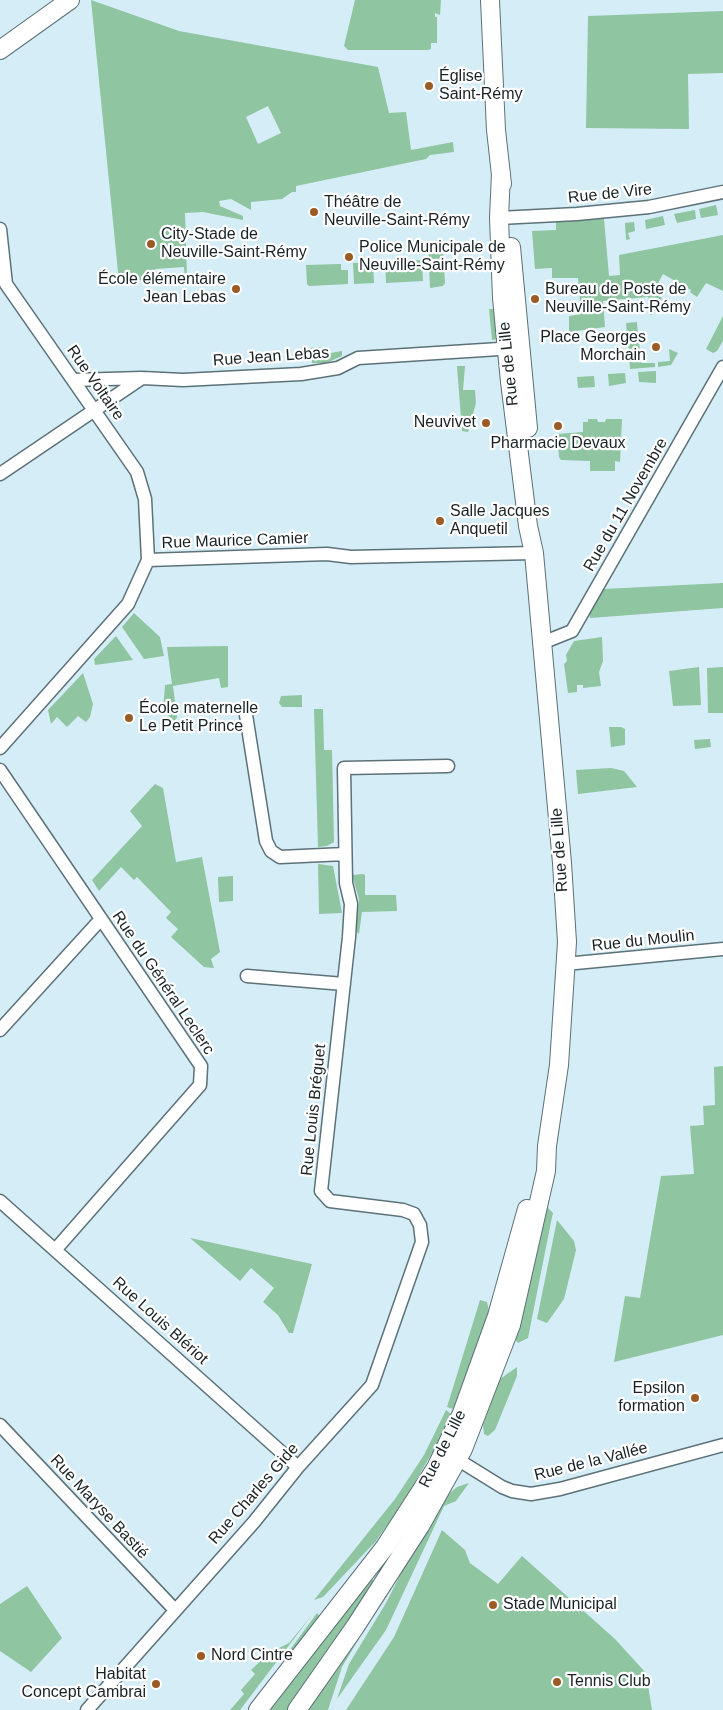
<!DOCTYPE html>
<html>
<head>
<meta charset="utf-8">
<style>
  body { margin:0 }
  canvas { display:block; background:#d5edf6 }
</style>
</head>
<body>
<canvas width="723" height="1710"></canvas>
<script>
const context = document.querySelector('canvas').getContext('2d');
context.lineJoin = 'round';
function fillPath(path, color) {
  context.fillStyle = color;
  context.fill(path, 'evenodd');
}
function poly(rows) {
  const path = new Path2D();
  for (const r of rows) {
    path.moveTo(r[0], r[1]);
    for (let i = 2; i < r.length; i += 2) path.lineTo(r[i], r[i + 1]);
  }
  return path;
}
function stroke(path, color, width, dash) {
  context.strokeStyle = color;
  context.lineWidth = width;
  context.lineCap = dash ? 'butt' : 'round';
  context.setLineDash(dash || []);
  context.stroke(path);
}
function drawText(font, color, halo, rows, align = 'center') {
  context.font = font + ' Arial,sans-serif';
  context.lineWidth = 4.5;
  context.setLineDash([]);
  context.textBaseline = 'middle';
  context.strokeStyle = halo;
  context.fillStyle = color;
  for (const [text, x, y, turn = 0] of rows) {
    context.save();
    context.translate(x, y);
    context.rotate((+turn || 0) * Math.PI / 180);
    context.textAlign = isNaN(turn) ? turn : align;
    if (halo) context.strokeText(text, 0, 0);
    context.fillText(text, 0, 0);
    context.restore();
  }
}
fillPath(poly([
  [91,0,179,31,378,67,389,113,406,112,411,150,453,142,454,152,430,155,426,159,296,186,296,192,292,192,282,199,251,202,251,210,231,199,219,201,220,206,243,216,243,220,203,212,185,213,187,278,185,278,184,267,155,269,155,279,119,282],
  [268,106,281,133,258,144,246,117],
  [355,0,441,0,440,15,435,13,435,17,437,17,437,43,431,43,431,49,428,50,348,50,344,46],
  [723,11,723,73,688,74,689,129,586,128,588,16],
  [716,205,718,215,701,218,699,209],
  [695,210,696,219,677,223,674,214],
  [663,216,665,225,646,229,645,220],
  [604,219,609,276,620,275,619,255,723,235,723,291,706,283,697,297,690,292,691,290,663,274,653,293,662,298,652,315,650,315,648,297,603,301,605,327,569,332,569,316,581,314,578,278,552,278,552,268,535,269,532,231,556,230,556,221],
  [634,222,635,231,628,233,630,239,626,240,625,223],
  [428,244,436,244,437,250,443,250,445,283,443,286,430,288],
  [422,260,423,281,386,283,385,262],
  [373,262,374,283,354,284,353,263],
  [341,264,341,270,348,270,348,284,309,286,307,284,306,265],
  [489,309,497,309,499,339,492,340],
  [723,316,723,341,717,351,713,353,706,349],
  [637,322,638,335,627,336,626,323],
  [639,341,641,363,655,363,655,367,630,369,628,342],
  [321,347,315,352,319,358,325,354,342,351,342,356,326,363,312,363,310,348],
  [669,349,678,353,671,365,658,367,658,362,670,361],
  [457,366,465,366,463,390,475,390,476,403,468,432,462,431],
  [656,371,656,383,639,382,638,372],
  [625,373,626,383,609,386,608,374],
  [594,376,595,387,578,388,577,377],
  [588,419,597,419,598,422,605,422,606,419,622,419,620,462,615,461,615,471,590,471,590,461,561,460,559,457,557,434,583,432,583,422,588,422],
  [723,583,723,608,590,618,589,613,603,589],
  [134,613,160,637,164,656,144,659,122,627],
  [116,636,133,660,95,665,94,659],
  [602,637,603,661,599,672,601,686,583,688,583,685,577,685,577,692,568,693,564,664,567,661,566,655,574,641],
  [228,646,228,687,221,688,219,678,173,686,177,718,174,721,163,711,165,685,172,684,167,647],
  [699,667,701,705,673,706,669,671],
  [723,667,723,713,708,713,707,668],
  [83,673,93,704,90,717,86,722,78,716,67,727,57,717,51,724,48,710],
  [302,695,302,707,282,707,279,703,281,696],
  [314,709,323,709,324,750,332,750,334,842,327,846,318,847],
  [609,727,621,727,625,729,625,745,611,747],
  [710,739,711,747,695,749,694,740],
  [611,768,624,771,637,787,578,794,576,770],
  [155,784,163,788,176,862,202,857,220,952,211,959,214,968,204,967,171,937,178,929,166,918,171,912,137,877,134,880,121,867,99,891,92,880,142,826,130,811],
  [318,864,333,866,342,913,319,914],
  [363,874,365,875,365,895,396,895,397,911,362,912,359,934,356,931,359,899,352,875],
  [233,876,233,901,219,902,218,877],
  [723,1066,723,1335,614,1362,625,1296,640,1298,661,1176,694,1174,690,1126,704,1125,703,1106,715,1105,714,1067],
  [546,1206,553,1213,552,1217,528,1338,518,1343,515,1339,526,1302],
  [557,1220,574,1241,576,1250,564,1299,547,1323,537,1319],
  [190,1238,312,1264,293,1333,289,1333,278,1315,263,1302,274,1288,251,1268,240,1281],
  [480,1300,487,1302,489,1311,453,1409,447,1407],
  [517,1367,517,1376,495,1430,488,1436,484,1434,483,1425,500,1379],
  [446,1410,451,1414,436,1445,436,1450,432,1453,404,1501,376,1541,323,1597,314,1600,395,1499,424,1455],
  [469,1483,456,1501,444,1506,386,1630,337,1699,349,1664,386,1603,414,1548,444,1498,457,1487],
  [442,1530,465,1550,470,1563,498,1584,522,1556,615,1639,646,1673,652,1710,346,1710,394,1637],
  [370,1578,377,1584,289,1710,263,1710],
  [393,1582,342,1667,328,1710,302,1710],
  [27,1586,62,1638,31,1672,0,1651,0,1604],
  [317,1613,320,1617,291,1652,289,1651],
  [312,1615,240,1710,230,1710,244,1694,241,1690,255,1674,251,1670,269,1653,289,1643]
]), '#8fc5a1');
const street = poly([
  [499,218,577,214,649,207,723,192],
  [0,229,6,284,137,472,145,499,148,560,128,604,0,748],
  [73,380,142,378,183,380,301,374,338,368,358,358,515,348],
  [0,474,142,378],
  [148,560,327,554,351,557,534,553],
  [542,643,572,631,723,367],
  [246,715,266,841,271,851,280,857,345,854],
  [0,770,201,1066,200,1085,56,1249],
  [565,964,723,949],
  [247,976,344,984],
  [0,1030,101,919],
  [0,1201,298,1467],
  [0,1425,175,1610],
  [452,1456,502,1487,512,1491,531,1494,560,1489,723,1445],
  [87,1710,254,1522,298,1467,372,1385,422,1242,420,1225,414,1214,403,1210,330,1201,321,1191,349,937,351,904,346,883,344,768,448,766]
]);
const secondary = poly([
  [490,0,496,130,502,184],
  [0,50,70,0],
  [511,247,528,428],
  [258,1710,385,1547,436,1468,462,1413,497,1316,527,1209],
  [297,1710,355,1627,420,1526,463,1449,511,1325,546,1171,547,1146,559,1065,567,942,562,863,534,553,528,526,510,382,502,298,499,218,501,173]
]);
stroke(street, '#5c7178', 15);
stroke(secondary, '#5c7178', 20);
stroke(street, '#fff', 12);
stroke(secondary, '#fff', 18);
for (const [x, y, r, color] of [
  [429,86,5,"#9b5b25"],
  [314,212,5,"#9b5b25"],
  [151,244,5,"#9b5b25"],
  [349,257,5,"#9b5b25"],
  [236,289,5,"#9b5b25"],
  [535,299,5,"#9b5b25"],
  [656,347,5,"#9b5b25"],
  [486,423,5,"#9b5b25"],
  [558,426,5,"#9b5b25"],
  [440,521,5,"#9b5b25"],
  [129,718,5,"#9b5b25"],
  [695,1398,5,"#9b5b25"],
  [493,1605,5,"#9b5b25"],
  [201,1656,5,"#9b5b25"],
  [557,1682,5,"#9b5b25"],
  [156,1684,5,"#9b5b25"]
]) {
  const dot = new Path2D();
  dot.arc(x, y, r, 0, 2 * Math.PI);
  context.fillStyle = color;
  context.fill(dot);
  stroke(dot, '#fff', 2);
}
drawText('16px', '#192225', '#fff', [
  ["Église",439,77],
  ["Saint-Rémy",439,95],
  ["Théâtre de",324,203],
  ["Neuville-Saint-Rémy",324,221],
  ["City-Stade de",161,235],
  ["Neuville-Saint-Rémy",161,253],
  ["Police Municipale de",359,248],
  ["Neuville-Saint-Rémy",359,266],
  ["École élémentaire",226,280,"right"],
  ["Jean Lebas",226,298,"right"],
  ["Bureau de Poste de",545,290],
  ["Neuville-Saint-Rémy",545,308],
  ["Place Georges",646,338,"right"],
  ["Morchain",646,356,"right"],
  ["Neuvivet",476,423,"right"],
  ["Pharmacie Devaux",558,444,"center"],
  ["Salle Jacques",450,512],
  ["Anquetil",450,530],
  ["École maternelle",139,709],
  ["Le Petit Prince",139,727],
  ["Epsilon",685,1389,"right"],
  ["formation",685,1407,"right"],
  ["Stade Municipal",503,1605],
  ["Nord Cintre",211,1656],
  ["Habitat",146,1675,"right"],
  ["Concept Cambrai",146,1693,"right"],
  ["Tennis Club",567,1682]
], 'left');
drawText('16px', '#192225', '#fff', [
  ["Rue de Vire",610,194,-6],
  ["Rue Jean Lebas",271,357,-4],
  ["Rue de Lille",509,364,-96],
  ["Rue Voltaire",95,383,55],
  ["Rue du 11 Novembre",626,505,-60],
  ["Rue Maurice Camier",235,541,-2],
  ["Rue de Lille",560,850,-94],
  ["Rue du Moulin",643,941,-6],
  ["Rue du Général Leclerc",163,983,56],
  ["Rue Louis Bréguet",314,1110,-84],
  ["Rue Louis Blériot",160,1321,42],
  ["Rue de Lille",443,1449,-63],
  ["Rue de la Vallée",591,1462,-14],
  ["Rue Charles Gide",254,1494,-49],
  ["Rue Maryse Bastié",99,1507,47]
]);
</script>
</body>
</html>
